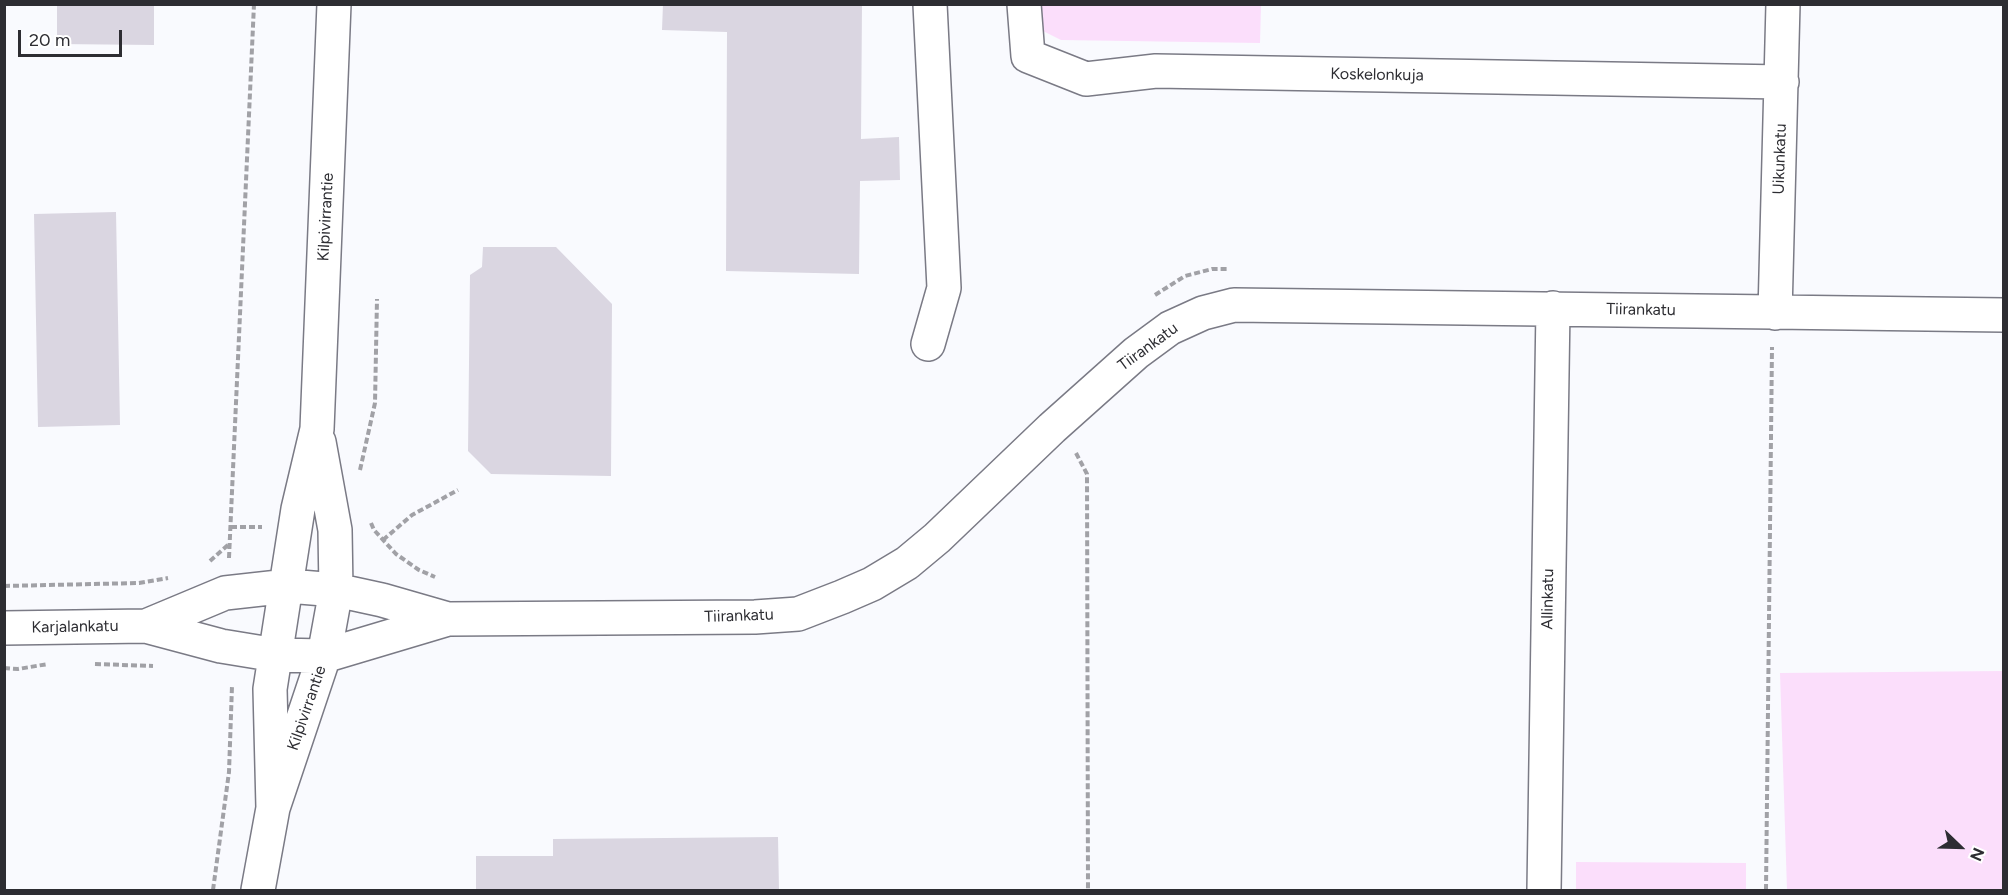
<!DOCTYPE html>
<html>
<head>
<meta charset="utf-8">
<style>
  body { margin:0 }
  #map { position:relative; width:2008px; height:895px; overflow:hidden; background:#f9fafe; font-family:Figtree,sans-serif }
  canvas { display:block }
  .frame { position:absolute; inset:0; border:6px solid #2d2d32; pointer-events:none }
  .north { position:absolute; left:1930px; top:817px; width:60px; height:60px; -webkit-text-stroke:4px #fff; paint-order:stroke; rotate:113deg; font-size:16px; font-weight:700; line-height:24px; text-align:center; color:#2d2d32 }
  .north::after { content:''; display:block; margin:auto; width:21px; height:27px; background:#2d2d32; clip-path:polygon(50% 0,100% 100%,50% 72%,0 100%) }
  .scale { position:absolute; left:18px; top:30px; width:104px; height:27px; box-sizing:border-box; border:3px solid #2d2d32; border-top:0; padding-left:8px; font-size:18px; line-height:21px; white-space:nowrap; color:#2d2d32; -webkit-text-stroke:4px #fff; paint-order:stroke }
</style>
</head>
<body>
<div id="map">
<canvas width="2008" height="895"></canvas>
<div class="frame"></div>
<div class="north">N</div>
<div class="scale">20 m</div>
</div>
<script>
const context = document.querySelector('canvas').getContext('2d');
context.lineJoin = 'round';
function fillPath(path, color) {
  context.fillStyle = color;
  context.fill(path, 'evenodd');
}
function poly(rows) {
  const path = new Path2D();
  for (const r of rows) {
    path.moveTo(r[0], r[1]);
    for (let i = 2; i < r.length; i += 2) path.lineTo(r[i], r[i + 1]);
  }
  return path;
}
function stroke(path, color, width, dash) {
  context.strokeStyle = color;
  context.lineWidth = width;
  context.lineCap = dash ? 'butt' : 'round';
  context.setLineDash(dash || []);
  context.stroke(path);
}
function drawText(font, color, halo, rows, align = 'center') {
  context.font = font + ' Figtree,sans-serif';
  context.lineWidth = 4.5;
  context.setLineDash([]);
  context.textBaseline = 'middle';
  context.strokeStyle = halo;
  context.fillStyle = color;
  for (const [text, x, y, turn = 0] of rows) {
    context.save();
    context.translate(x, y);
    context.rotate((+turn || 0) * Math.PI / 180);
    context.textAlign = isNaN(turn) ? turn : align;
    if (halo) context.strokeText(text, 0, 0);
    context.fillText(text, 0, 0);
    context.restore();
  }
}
fillPath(poly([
  [1036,5,1261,5,1260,43,1061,40,1037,28],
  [2003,671,2003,890,1787,890,1780,673],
  [1576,862,1746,863,1746,890,1576,890]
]), '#fbdefb');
fillPath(poly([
  [57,4,154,4,154,45,57,44],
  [663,4,862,4,861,139,899,137,900,180,860,181,859,274,726,271,727,32,662,30],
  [116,212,120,425,38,427,34,214],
  [483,247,556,247,612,304,611,476,491,474,468,451,470,275,482,267],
  [778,837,779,890,476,890,476,856,553,856,553,839]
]), '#dad6e1');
const minor = poly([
  [1024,4,1028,56,1086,79,1156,71,1782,82],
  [1775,313,1783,4],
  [928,344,944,288,930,4],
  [448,619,755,617,798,614,842,597,872,584,907,563,937,538,1052,428,1136,353,1170,328,1203,313,1234,305,2004,315],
  [4,628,146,626,221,646,276,655,324,656,448,619,382,600,336,590,288,586,225,593,146,626],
  [273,808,270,689,298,509,317,429,334,4],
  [258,890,273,808,324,656,336,590,335,530,319,442],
  [1544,890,1553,308]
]);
stroke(minor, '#7a7a85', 36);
stroke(poly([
  [1155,295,1185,276,1212,269,1228,269],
  [1076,453,1087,474,1088,890],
  [360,470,375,403,377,299],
  [371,523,374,530,396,554,419,570,435,577],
  [231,527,262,527],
  [383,540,412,515,458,490],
  [229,558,254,4],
  [210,561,229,544],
  [4,586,139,583,168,578],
  [95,664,153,666],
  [4,668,18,669,48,664],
  [213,890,229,772,232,686],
  [1766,890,1772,347]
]), '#a1a1a6', 4, [6, 3]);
stroke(minor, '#fff', 33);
drawText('16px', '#2d2d32', '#fff', [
  ["Koskelonkuja",1377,75,1],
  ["Uikunkatu",1780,159,-88],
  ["Kilpivirrantie",326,217,-87],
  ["Tiirankatu",1641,310,1],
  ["Tiirankatu",1148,347,-36],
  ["Allinkatu",1548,599,-89],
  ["Tiirankatu",739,616,-2],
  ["Karjalankatu",75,627,-1],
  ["Kilpivirrantie",307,708,-71]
]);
</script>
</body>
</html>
